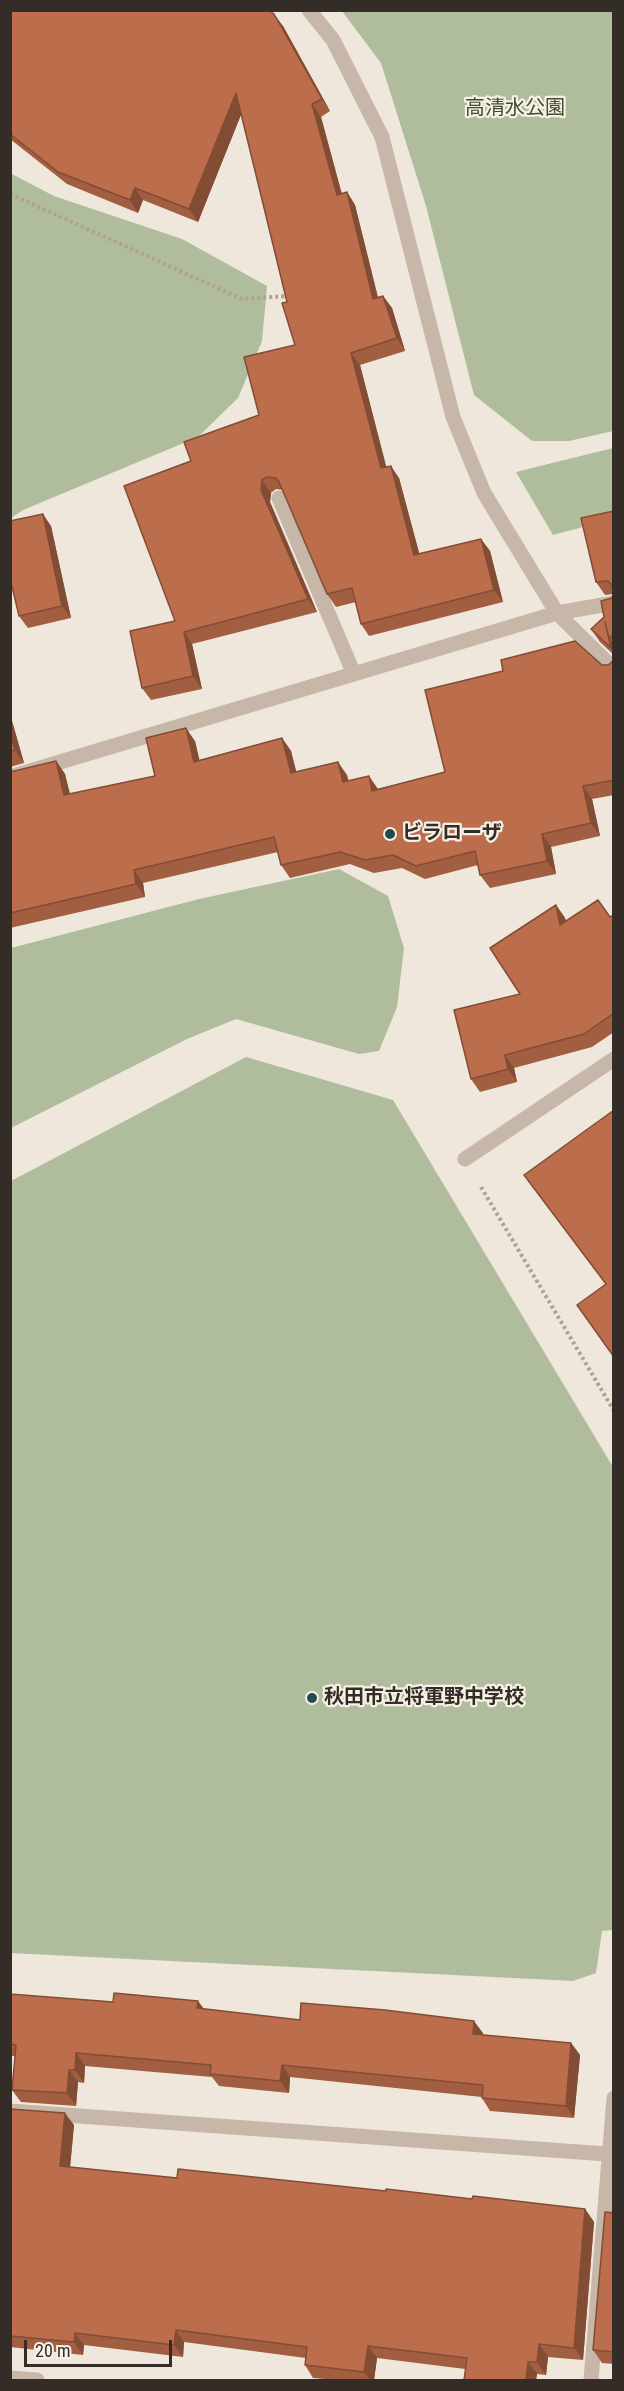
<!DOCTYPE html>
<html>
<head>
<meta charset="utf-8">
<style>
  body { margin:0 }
  #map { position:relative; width:624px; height:2391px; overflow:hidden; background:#efe7db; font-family:"Roboto Condensed",sans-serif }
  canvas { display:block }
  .frame { position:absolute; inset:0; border:12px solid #332c27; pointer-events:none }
  .scale { position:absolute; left:24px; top:2340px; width:148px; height:27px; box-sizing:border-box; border:3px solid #332c27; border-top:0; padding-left:8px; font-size:18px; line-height:21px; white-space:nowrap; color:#332c27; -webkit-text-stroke:4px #f7f0e6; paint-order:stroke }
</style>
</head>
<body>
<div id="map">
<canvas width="624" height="2391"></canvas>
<div class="frame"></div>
<div class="scale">20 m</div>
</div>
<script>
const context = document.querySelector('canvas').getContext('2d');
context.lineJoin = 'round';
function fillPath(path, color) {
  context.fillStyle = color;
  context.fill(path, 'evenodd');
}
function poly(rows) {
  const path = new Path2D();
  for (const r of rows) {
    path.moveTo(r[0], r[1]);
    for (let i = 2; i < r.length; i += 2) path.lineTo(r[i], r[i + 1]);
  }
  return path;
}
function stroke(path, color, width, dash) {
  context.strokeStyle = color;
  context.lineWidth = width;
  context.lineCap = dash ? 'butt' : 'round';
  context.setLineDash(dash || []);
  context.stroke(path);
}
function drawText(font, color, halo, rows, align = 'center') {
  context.font = font + ' "Roboto Condensed","Noto Sans JP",sans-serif';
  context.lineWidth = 4.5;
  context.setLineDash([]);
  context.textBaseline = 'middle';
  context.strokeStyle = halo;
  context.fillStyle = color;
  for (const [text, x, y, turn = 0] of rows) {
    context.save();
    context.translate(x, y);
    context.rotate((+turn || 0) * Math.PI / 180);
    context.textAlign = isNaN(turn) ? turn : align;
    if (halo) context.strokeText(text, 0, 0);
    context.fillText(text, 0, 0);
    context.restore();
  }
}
fillPath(poly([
  [342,11,613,11,613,431,569,441,532,441,474,395,426,206,381,63],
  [10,173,54,196,182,239,267,286,262,341,238,398,198,437,23,510,11,518],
  [613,448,613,519,553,535,516,472],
  [339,869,388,896,404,948,397,1007,379,1051,359,1054,236,1019,187,1039,11,1128,11,948,199,899],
  [246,1057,393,1100,613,1467,614,1930,602,1931,596,1973,573,1981,11,1953,11,1181]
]), '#b0bd9c');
stroke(poly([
  [10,194,242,299,288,296],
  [481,1187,614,1411]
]), '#b2a192', 4, [3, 3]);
stroke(poly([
  [309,10,333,40,382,137,453,417,484,493,557,613,614,669],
  [279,498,354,674],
  [10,777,557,613,614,603],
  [465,1159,614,1059],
  [10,2111,607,2154],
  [10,2378,37,2380],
  [591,2380,614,2098]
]), '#c6b7a8', 15);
fillPath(poly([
  [10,10,283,26,330,111,321,117,342,194,347,192,355,205,378,297,383,296,392,308,405,351,360,365,386,467,399,478,419,554,481,539,490,551,503,602,369,636,361,624,356,602,336,607,327,594,283,490,276,489,271,493,270,502,317,612,192,644,202,689,151,700,142,688,175,621,191,461,259,415,295,345,287,302,241,114,198,222,143,200,138,213,67,184,10,139],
  [614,511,614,655,600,642,591,629,604,617,613,594,605,595,596,582],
  [51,526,71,618,28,628,19,616],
  [614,662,614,795,592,799,600,836,551,847,556,874,490,888,480,875,478,865,425,879,402,868,374,873,350,864,290,878,281,865,278,852,143,883,145,897,10,928,10,772,56,761,65,774,70,794,155,776,195,741,199,760,282,738,291,751,296,772,347,775,348,781,378,789,445,772,602,665,608,665],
  [10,714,24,763,10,767],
  [556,905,565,918,566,921,610,917,614,915,614,1032,592,1047,514,1068,517,1082,480,1092,471,1079,520,994],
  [10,1994,113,2002,198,2001,204,2009,300,2020,483,2033,483,2035,571,2043,580,2055,574,2118,490,2111,482,2098,482,2097,290,2077,289,2093,219,2086,212,2077,85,2066,84,2083,78,2082,76,2106,21,2102,12,2090,15,2056,10,2056],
  [10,2109,74,2125,70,2167,177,2178,386,2191,585,2209,594,2222,583,2360,548,2357,546,2375,537,2374,536,2380,465,2380,465,2369,377,2358,374,2380,337,2380,313,2378,305,2365,306,2358,184,2342,183,2357,84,2345,83,2355,10,2347],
  [614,2213,614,2364,602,2363,593,2350]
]), '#a15e41');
fillPath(poly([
  [274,14,283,26,330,111,322,99],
  [236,93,245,105,198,222,189,209],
  [312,104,321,117,345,207,337,195],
  [135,188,143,200,138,213,130,200],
  [347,192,355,205,381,311,373,299],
  [383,296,392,308,405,351,397,338],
  [351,353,360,365,390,481,381,468],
  [391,466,399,478,423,567,414,555],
  [262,480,271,493,270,502,317,612,308,599,261,490],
  [43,514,51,526,71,618,62,606],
  [481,539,490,551,503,602,494,590],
  [184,632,192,644,202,689,193,676],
  [609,638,614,645,614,652,611,648],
  [10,714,24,763,15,750,10,734],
  [186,728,195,741,203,775,194,762],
  [282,738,291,751,300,786,291,773],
  [56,761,65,774,73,808,64,795],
  [338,762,347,775,352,795,343,782],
  [369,776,378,789,381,804,372,791],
  [583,786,592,799,600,836,591,823],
  [542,834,551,847,556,874,547,861],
  [134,870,143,883,145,897,136,884],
  [556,905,565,918,569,937,560,925],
  [505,1055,514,1068,517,1082,508,1069],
  [198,2001,206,2013,197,2008],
  [474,2021,483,2033,481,2046,473,2034],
  [571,2043,580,2055,574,2118,566,2106],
  [76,2053,85,2066,84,2083,75,2070],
  [282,2065,290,2077,289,2093,280,2081],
  [69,2070,78,2082,76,2106,67,2093],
  [65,2113,74,2125,69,2178,60,2166],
  [585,2209,594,2222,583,2360,574,2348],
  [176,2330,184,2342,183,2357,174,2345],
  [75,2333,84,2345,83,2355,74,2342],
  [539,2344,548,2357,546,2375,537,2362],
  [368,2346,377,2358,374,2380,370,2380,364,2372],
  [528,2362,537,2374,536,2380,526,2380]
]), '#834c35');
const building = poly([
  [10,10,269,10,274,14,322,99,312,104,337,195,347,192,373,299,383,296,397,338,351,353,381,468,391,466,414,555,481,539,494,590,361,624,352,588,327,594,279,482,276,478,267,477,262,480,261,490,308,599,184,632,193,676,142,688,130,631,175,621,124,486,191,461,184,442,259,415,244,357,295,345,282,303,287,302,236,93,189,209,135,188,130,200,58,172,10,134,10,10],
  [614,511,614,587,608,581,596,582,581,518,614,511],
  [43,514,62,606,19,616,10,578,10,521,43,514],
  [614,593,614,634,609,638,605,622,611,648,591,629,604,617,601,601,612,598,614,593],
  [575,641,602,665,608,665,613,661,614,780,583,786,591,823,542,834,547,861,480,875,475,851,416,866,393,855,365,860,340,852,281,865,274,837,134,870,136,884,10,913,10,772,56,761,64,795,155,776,146,738,186,728,194,762,282,738,291,773,338,762,343,782,369,776,372,791,445,772,425,690,503,671,501,660,575,641],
  [10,734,15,750,10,751,10,734],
  [598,900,610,917,614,915,614,1013,584,1034,505,1055,508,1069,471,1079,454,1010,520,994,490,948,556,905,560,925,598,900],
  [614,1110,614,1357,577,1305,606,1284,524,1175,614,1110],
  [114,1993,198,2001,197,2008,300,2020,301,2003,385,2010,474,2021,473,2034,571,2043,566,2106,482,2098,483,2085,282,2065,280,2081,210,2074,211,2065,76,2053,75,2070,69,2070,67,2093,12,2090,16,2045,10,2044,10,1994,113,2002,114,1993],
  [10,2109,65,2113,60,2166,177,2178,178,2169,386,2191,386,2189,472,2199,473,2196,585,2209,574,2348,539,2344,537,2362,528,2362,526,2380,464,2380,467,2358,368,2346,364,2372,305,2365,307,2347,176,2330,174,2345,75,2333,74,2342,10,2336,10,2109],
  [605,2212,614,2213,614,2352,593,2350,605,2212]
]);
fillPath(building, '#bb6d4c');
stroke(building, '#834c35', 1.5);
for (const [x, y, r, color] of [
  [390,834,6,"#214b51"],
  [312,1698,6,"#214b51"]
]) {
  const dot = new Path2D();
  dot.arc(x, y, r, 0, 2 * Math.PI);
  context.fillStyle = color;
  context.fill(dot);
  stroke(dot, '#f7f0e6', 2);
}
drawText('20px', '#414f2d', '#f7f0e6', [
  ["高清水公園",515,109]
]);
drawText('bold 20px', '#332c27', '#f7f0e6', [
  ["ビラローザ",402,834],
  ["秋田市立将軍野中学校",324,1698]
], 'left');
</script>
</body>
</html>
